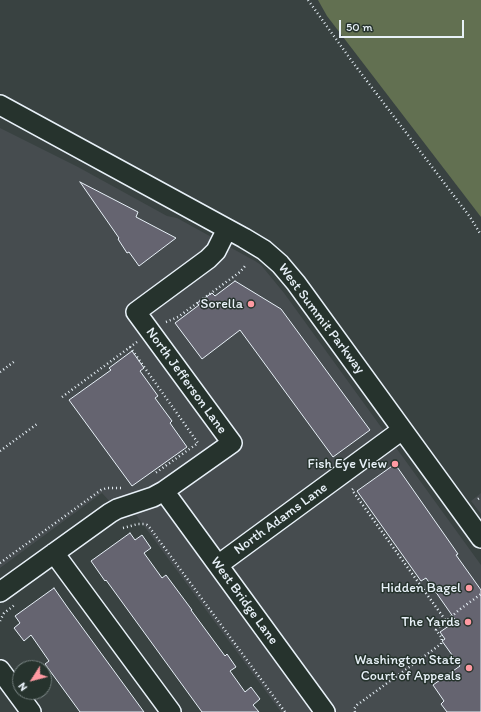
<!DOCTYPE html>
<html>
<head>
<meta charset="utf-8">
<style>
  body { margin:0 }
  #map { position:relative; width:481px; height:712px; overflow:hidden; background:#394241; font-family:Itim,sans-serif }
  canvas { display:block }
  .north { position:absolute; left:12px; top:660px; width:40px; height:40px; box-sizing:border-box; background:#26332d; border:1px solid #747f7e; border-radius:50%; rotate:234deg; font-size:11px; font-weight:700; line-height:16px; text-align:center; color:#e8f1f8 }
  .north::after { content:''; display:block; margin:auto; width:14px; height:18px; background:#ff9aa2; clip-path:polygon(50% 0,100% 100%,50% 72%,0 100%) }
  .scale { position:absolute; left:339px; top:20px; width:125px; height:18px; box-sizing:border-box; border:2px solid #e8f1f8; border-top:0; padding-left:5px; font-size:12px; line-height:14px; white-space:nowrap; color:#e8f1f8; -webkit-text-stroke:3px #26332d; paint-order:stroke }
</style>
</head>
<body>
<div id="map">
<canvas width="481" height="712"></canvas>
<div class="north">N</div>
<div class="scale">50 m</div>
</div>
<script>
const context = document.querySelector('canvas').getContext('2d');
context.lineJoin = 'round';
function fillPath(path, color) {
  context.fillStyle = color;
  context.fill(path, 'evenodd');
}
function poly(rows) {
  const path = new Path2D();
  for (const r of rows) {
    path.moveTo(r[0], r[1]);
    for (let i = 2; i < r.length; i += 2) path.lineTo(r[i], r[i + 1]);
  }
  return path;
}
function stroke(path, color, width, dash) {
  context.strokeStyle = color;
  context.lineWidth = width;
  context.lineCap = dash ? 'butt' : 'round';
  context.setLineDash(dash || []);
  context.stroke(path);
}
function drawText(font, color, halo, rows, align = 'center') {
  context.font = font + ' Itim,sans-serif';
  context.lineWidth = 3;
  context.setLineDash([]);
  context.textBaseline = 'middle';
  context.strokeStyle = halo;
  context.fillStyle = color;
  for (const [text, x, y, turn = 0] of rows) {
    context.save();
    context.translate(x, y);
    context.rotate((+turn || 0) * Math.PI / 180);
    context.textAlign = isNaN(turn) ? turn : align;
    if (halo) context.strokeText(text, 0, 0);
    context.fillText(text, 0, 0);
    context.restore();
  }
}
fillPath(poly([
  [0,128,78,167,167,216,177,218,255,261,261,265,284,293,481,565,481,712,281,712,125,500,113,505,102,493,0,568],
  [481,493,481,514,471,501]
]), '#464c4f');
fillPath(poly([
  [318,0,481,0,481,217,327,16]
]), '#627051');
const building = poly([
  [80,182,138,212,136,217,176,238,139,266,129,252,127,253,118,239,119,238,80,182],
  [235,281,281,309,370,430,333,457,240,330,202,359,175,323,199,305,197,303,212,293,215,296,235,281],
  [132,351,144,368,140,371,158,396,155,398,172,421,170,423,187,447,132,486,69,400,111,370,109,368,132,351],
  [395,464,458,554,456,555,481,590,481,712,447,712,441,704,444,701,433,685,460,666,442,641,445,639,440,632,456,621,426,578,421,581,357,491,395,464],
  [130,533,135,540,142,535,151,548,144,553,162,578,166,575,192,610,191,610,225,656,227,654,236,667,230,671,245,692,251,687,260,699,253,705,259,712,202,712,106,580,105,581,91,561,130,533],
  [54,588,68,608,144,712,80,712,45,664,49,661,31,635,24,641,14,628,20,623,15,616,54,588]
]);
fillPath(building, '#656470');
stroke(building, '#e8f1f8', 1);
const minor = poly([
  [0,105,244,238,264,250,280,264,296,283,481,538],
  [164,491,325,712],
  [54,553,171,712],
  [218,565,402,430],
  [0,592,110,513,117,509,153,497,164,491,232,443,136,312,208,259,216,251,227,229],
  [0,670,31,712]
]);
stroke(minor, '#e8f1f8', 22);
stroke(poly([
  [308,0,351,60,470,217,481,235],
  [166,322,178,317,240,272,245,266],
  [130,347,198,443,154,474],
  [0,372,15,361],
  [62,397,137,342],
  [0,451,37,424],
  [353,489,352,490,446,621],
  [478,499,481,497],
  [123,528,138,524,144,524,147,525,150,528,285,712],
  [0,563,101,490,107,488,121,488],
  [0,621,4,613,16,604],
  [355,712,354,709,357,705,441,644,442,638,436,630,459,610,481,594]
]), '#e8f1f8', 2.5, [1, 3]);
stroke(minor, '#26332d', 19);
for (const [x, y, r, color] of [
  [251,304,4,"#ff9aa2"],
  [395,464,4,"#ff9aa2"],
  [469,588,4,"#ff9aa2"],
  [468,622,4,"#ff9aa2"],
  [469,668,4,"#ff9aa2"]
]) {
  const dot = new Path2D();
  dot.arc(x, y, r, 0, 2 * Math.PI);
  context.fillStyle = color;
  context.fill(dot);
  stroke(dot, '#26332d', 1.5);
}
drawText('14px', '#e8f1f8', '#26332d', [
  ["Sorella",243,304],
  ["Fish Eye View",387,464],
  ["Hidden Bagel",461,588],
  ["The Yards",460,622],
  ["Washington State",461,660],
  ["Court of Appeals",461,676]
], 'right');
drawText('14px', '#e8f1f8', '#26332d', [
  ["West Summit Parkway",321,319,53],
  ["North Jefferson Lane",186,381,54],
  ["North Adams Lane",281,519,-36],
  ["West Bridge Lane",244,601,54]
]);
</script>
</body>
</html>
